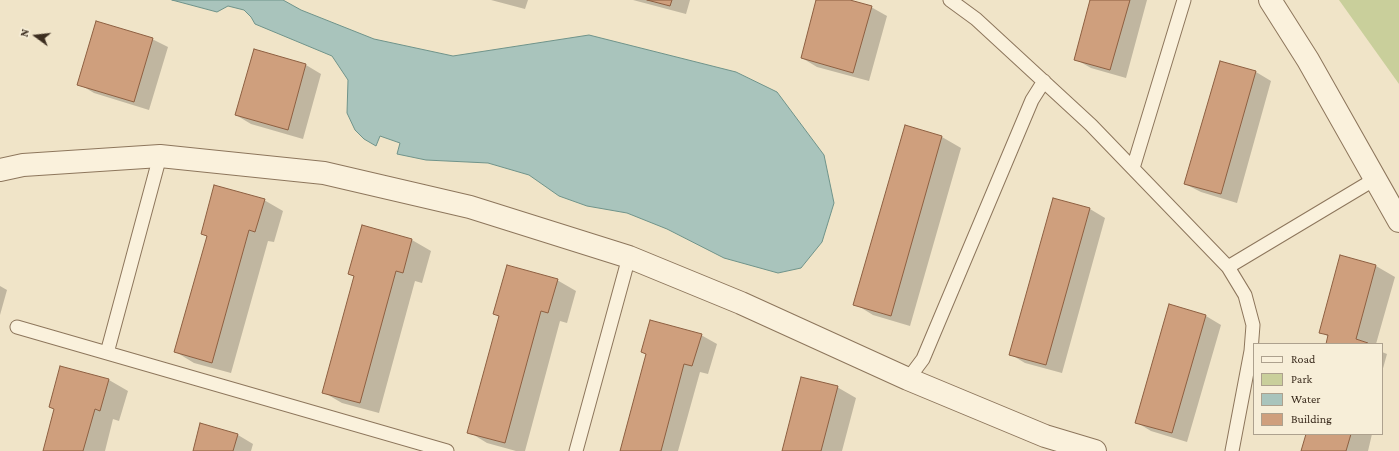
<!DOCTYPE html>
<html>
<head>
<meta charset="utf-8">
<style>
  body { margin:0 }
  #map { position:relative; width:1399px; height:451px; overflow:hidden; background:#f0e4c8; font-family:"Crimson Pro",serif }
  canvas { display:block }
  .legend { position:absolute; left:1253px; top:343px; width:130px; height:92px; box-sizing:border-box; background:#f7eed8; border:1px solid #ada18e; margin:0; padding:5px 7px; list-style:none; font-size:12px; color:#3d2e20 }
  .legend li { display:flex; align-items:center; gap:8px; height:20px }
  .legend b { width:20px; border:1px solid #ada18e }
  .north { position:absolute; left:16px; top:16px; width:40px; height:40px; -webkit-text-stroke:3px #f7eed8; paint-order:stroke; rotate:285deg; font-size:11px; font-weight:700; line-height:16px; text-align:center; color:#3d2e20 }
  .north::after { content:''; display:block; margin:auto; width:14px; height:18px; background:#3d2e20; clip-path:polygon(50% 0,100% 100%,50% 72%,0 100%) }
</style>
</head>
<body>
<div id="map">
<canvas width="1399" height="451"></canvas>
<ul class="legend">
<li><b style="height:5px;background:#faf1dc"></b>Road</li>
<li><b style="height:11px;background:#c9cf9b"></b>Park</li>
<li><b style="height:11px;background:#a9c4bc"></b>Water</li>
<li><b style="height:11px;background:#cf9f7d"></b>Building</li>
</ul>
<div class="north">N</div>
</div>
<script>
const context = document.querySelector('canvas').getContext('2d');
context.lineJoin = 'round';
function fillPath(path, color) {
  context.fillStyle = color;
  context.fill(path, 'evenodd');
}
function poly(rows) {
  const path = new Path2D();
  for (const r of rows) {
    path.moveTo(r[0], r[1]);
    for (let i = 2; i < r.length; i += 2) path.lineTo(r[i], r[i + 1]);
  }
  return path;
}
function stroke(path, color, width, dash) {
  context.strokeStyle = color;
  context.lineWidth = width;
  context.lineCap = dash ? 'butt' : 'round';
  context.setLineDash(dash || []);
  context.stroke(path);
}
fillPath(poly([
  [1339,0,1399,0,1399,84]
]), '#c9cf9b');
const water = poly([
  [172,0,283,0,301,10,374,39,453,56,589,35,736,72,777,92,824,155,834,203,822,242,801,268,778,273,724,258,667,229,627,213,587,206,559,196,529,175,488,163,426,160,397,154,400,143,380,136,376,146,364,139,355,130,347,113,348,80,332,56,255,24,251,17,244,10,228,6,217,12,172,0]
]);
fillPath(water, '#a9c4bc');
stroke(water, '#6f938a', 1);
fillPath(poly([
  [491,0,528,0,525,9],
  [633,0,690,0,686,14],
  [817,0,846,0,871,7,887,16,869,81,817,67,802,58],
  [1091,0,1147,0,1126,78,1091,68,1075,59],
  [152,39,168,47,149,110,94,93,79,84],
  [254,50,306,65,321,74,303,139,251,124,236,115],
  [1220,62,1256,72,1271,81,1237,203,1201,192,1185,184],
  [942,137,961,148,910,326,873,315,855,304],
  [264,200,283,211,274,242,268,241,231,373,194,363,176,352,208,237,202,234],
  [1090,209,1105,218,1062,373,1025,363,1010,354],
  [362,227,412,240,431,251,422,283,415,281,379,413,342,403,323,392,355,277,349,274],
  [1341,256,1376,266,1395,277,1376,344,1327,344,1329,337,1320,332],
  [557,280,576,291,567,323,560,321,525,451,516,451,487,443,469,432,500,317,495,314],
  [0,286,7,290,0,315],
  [1206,316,1221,325,1187,442,1151,431,1136,422],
  [701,335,717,344,708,374,700,372,678,451,621,451],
  [1382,352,1387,354,1382,372],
  [109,380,128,391,119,421,113,419,105,451,44,451],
  [837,387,856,398,842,451,783,451],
  [201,425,238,435,253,444,251,451,194,451],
  [1307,434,1372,434,1368,451,1302,451]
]), '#0003');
const building = poly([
  [647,0,672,0,670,6,647,0],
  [816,0,850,0,872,6,853,73,801,58,816,0],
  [1090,0,1130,0,1110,70,1074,60,1090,0],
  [96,21,153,38,134,102,77,85,96,21],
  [254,49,306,64,288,130,235,115,254,49],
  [1220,61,1256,71,1221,194,1184,184,1220,61],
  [905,125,942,136,891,316,853,305,905,125],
  [214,185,265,199,255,232,249,230,212,363,174,352,207,236,201,234,214,185],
  [1053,198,1090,208,1046,365,1009,355,1053,198],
  [362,225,412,239,403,273,396,271,360,403,322,393,354,276,348,274,362,225],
  [1340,255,1376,265,1356,339,1368,343,1368,344,1326,344,1328,335,1319,333,1340,255],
  [507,265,558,279,548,313,541,311,505,443,467,433,499,316,493,314,507,265],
  [1169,304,1206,315,1172,433,1135,423,1169,304],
  [650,320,702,334,692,366,684,364,661,451,620,451,646,354,641,352,650,320],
  [60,366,109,379,100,411,95,409,83,451,43,451,54,409,49,407,60,366],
  [801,377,838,386,821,451,782,451,801,377],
  [200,423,238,434,233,451,193,451,200,423],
  [1306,434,1351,434,1346,451,1301,451,1306,434]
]);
fillPath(building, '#cf9f7d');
stroke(building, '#8d5f41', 1);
const service = poly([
  [950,0,976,19,1091,125,1228,267,1245,295,1253,325,1251,351,1232,451],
  [1133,168,1184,0],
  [1228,267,1375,179],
  [17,327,447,451],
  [107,353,160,156],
  [908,379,923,359,1032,100,1044,81],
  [576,451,629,257]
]);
const minor = poly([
  [1270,0,1308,60,1399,221],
  [0,170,23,165,160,156,324,173,470,207,629,257,741,303,908,379,1045,436,1095,451]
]);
stroke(service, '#8d765c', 15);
stroke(minor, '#8d765c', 24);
stroke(service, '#faf1dc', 13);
stroke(minor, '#faf1dc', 22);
</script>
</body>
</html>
